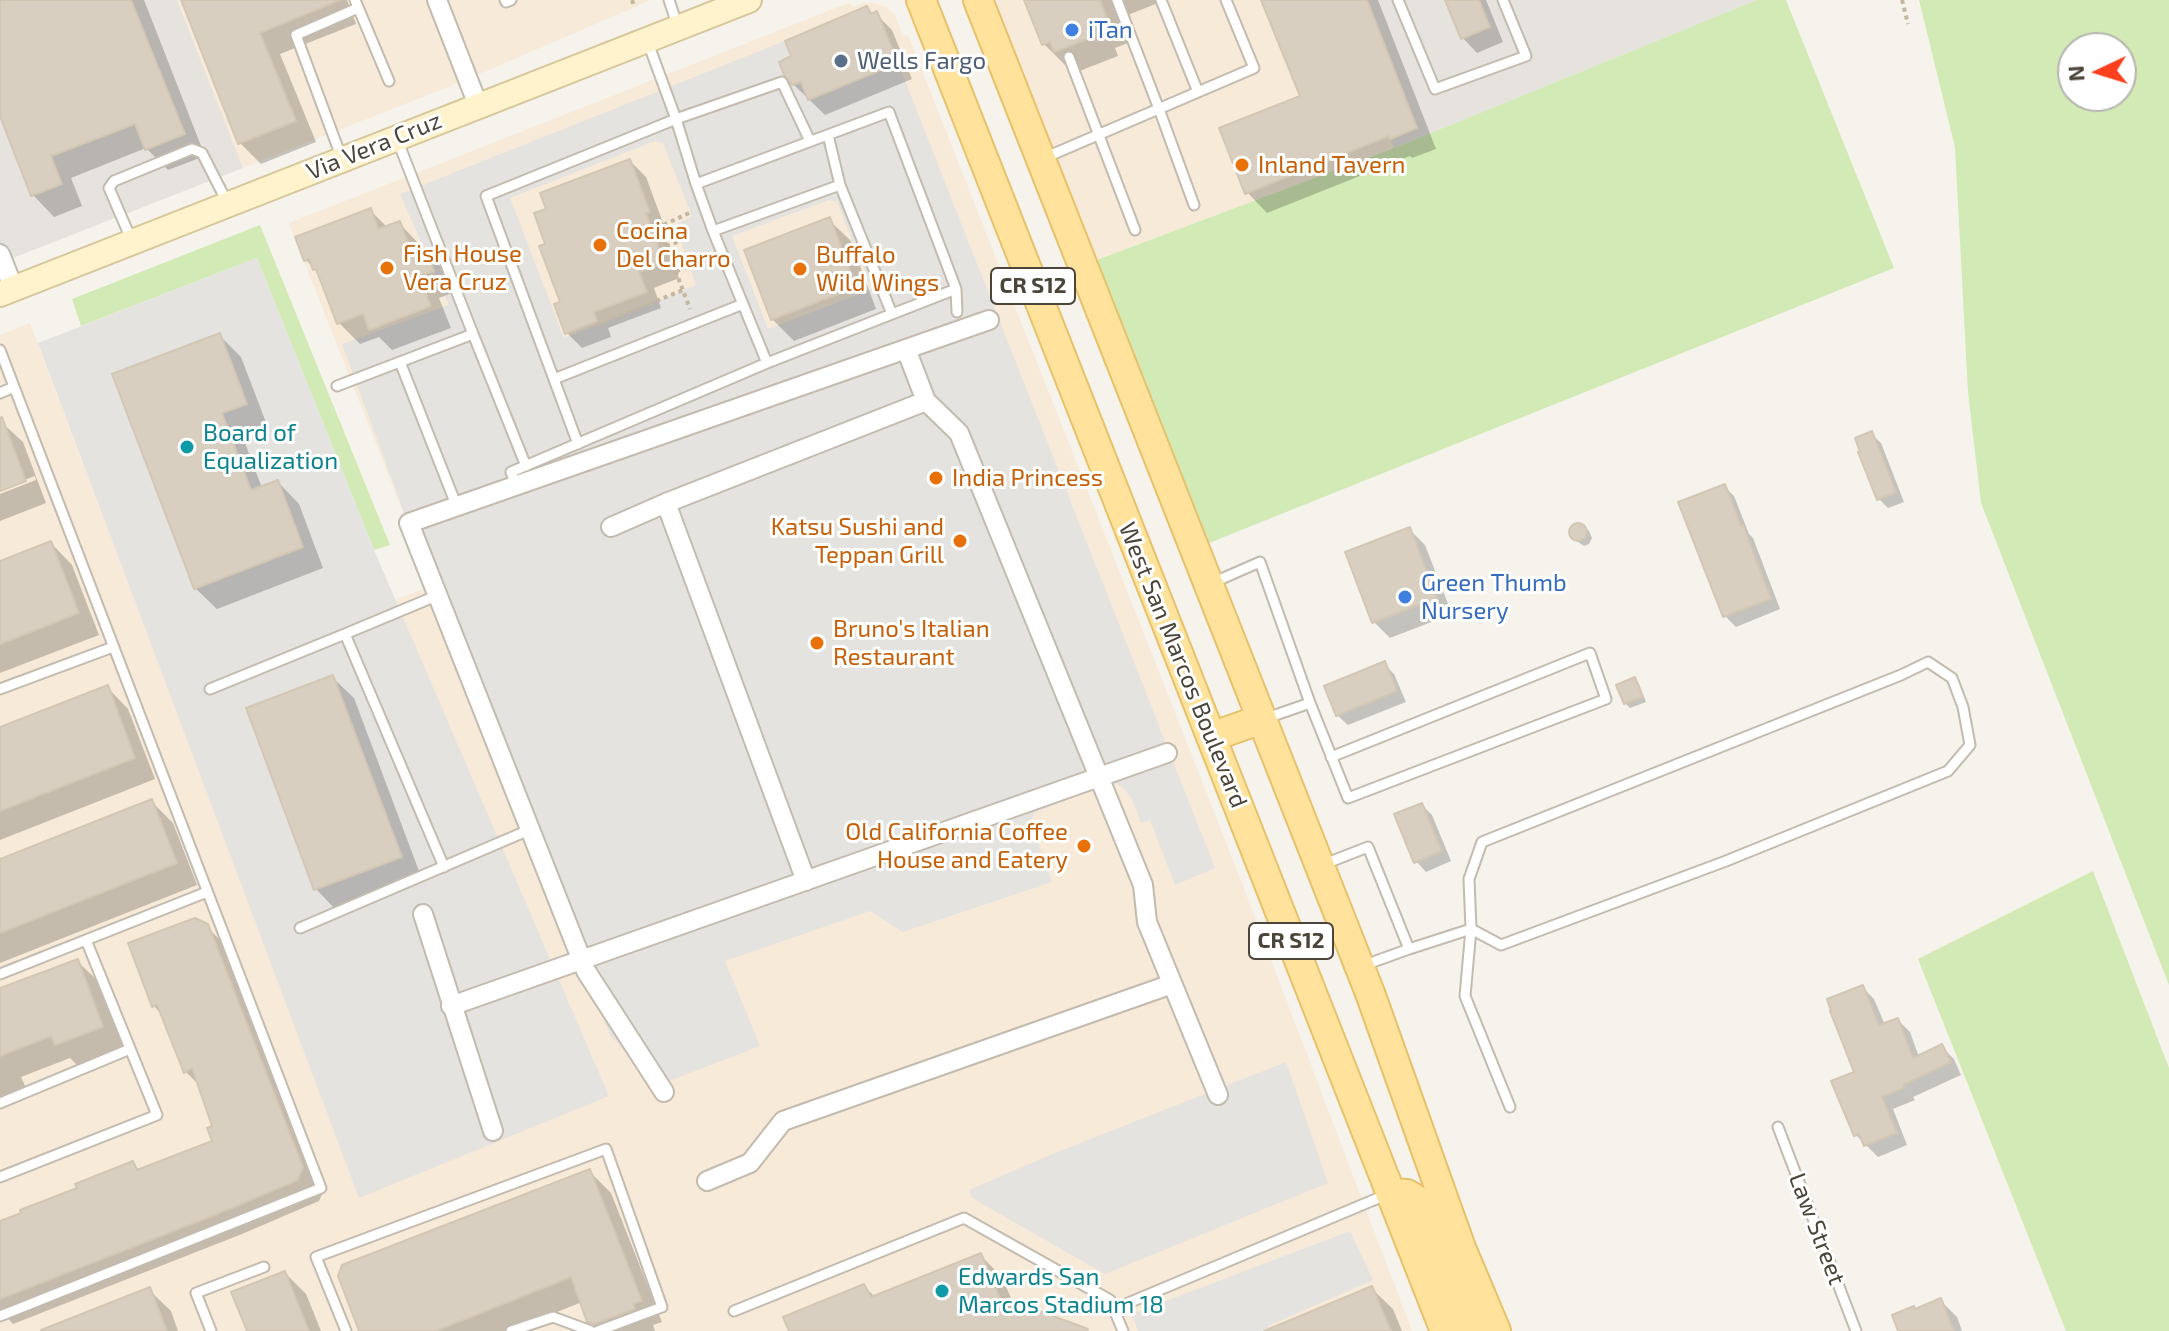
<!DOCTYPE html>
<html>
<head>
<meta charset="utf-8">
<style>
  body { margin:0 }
  #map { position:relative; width:2169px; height:1331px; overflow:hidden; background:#f6f3ec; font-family:"Exo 2",sans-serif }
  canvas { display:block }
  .north { position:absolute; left:2057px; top:32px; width:80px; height:80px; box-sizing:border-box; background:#fff; border:2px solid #b7b4b0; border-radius:50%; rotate:266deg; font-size:22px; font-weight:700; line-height:32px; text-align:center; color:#4b4439 }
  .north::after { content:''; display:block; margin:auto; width:28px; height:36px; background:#fc3f1d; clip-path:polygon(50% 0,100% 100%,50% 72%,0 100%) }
</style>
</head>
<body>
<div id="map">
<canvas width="2169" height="1331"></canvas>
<div class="north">N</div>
</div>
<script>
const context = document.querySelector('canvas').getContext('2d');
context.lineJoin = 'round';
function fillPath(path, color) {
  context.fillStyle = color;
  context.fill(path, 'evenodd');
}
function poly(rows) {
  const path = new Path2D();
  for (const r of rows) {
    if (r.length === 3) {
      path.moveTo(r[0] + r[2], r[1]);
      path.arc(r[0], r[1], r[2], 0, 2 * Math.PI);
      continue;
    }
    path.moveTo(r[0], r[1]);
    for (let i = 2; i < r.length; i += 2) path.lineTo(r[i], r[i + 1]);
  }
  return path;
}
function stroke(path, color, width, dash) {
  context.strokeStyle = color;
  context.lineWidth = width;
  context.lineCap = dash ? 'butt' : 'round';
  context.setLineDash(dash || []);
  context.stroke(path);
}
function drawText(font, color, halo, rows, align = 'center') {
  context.font = font + ' "Exo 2",sans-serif';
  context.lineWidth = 6;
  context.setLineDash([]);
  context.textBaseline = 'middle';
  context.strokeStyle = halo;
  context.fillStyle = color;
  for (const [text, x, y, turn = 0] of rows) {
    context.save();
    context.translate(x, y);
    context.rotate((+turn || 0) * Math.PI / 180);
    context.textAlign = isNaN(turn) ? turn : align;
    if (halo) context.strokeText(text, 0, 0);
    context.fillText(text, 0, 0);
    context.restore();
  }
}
fillPath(poly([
  [177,0,651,0,468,79,243,168],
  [997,0,1335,0,1394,148,1097,260,1000,12],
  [871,2,886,7,895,15,903,36,908,35,1235,865,1412,1331,0,1331,0,335,30,323,166,683,432,586,289,223,846,4,849,3,853,7,863,3]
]), '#f7ead8');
fillPath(poly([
  [0,0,177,0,243,168,0,263],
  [1335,0,1757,0,1394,148]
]), '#e6e2dd');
fillPath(poly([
  [1757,0,1786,0,1894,268,1209,543,1097,260,1394,148],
  [1919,0,2169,0,2169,985,1981,503,1968,392,1955,147],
  [2073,48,2121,48,2121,96,2073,96],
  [260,225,390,545,374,550,257,258,81,326,72,299],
  [2093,871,2169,1068,2169,1331,2066,1331,1918,959]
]), '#d2eab5');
fillPath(poly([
  [785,41,791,56,779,62,789,86,801,82,808,100,898,63,1215,868,1175,885,1150,820,1141,823,1132,799,1123,787,1111,782,1034,813,1031,821,1052,882,903,932,870,911,725,961,760,1046,656,1086,610,1035,416,545,342,344,449,305,400,194],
  [655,141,663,143,692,216,675,225,696,285,564,338,510,198],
  [829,200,837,202,872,289,768,329,732,236],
  [257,258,374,550,609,1096,359,1198,38,343],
  [220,333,247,404,222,413,251,490,278,480,303,547,194,589,112,374],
  [333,675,402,857,315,890,246,708],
  [1286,1062,1328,1183,1105,1274,972,1198,969,1190,1055,1153],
  [1350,1231,1373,1280,1268,1326,1270,1331,1138,1331,1132,1314]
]), '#e5e3e0');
fillPath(poly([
  [0,0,144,0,205,156,168,170,146,148,71,178,82,206,54,217,33,195,0,112],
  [183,0,347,0,356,24,280,54,316,142,261,164,240,143],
  [1026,0,1157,0,1158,3,1118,19,1128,43,1115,48,1118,56,1077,72,1069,64,1065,65,1044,44],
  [1263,0,1378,0,1436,149,1412,158,1410,156,1267,213,1247,192,1302,97],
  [1447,0,1486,0,1503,42,1477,53,1463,38],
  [867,9,873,15,876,14,892,30,912,79,825,115,793,84],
  [630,161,646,177,665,228,660,229,679,278,654,288,661,308,608,328,611,337,582,348,566,332,562,303],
  [370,210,388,228,399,223,420,245,423,251,425,251,446,272,454,292,439,298,451,328,392,350,379,337,360,344,339,323,321,275,306,260],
  [829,220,851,241,876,309,794,341,772,319],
  [219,335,241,357,267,425,242,435,262,488,278,482,299,504,323,568,217,609,195,588],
  [0,421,23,442,46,503,0,521,0,494,36,480,35,476,0,489],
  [1871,434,1881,443,1904,502,1888,508,1879,499],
  [1724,486,1734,496,1749,534,1753,538,1780,609,1736,627,1725,616,1681,503],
  [1578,525,1584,526,1589,531,1592,538,1589,544,1584,546,1572,538,1570,532,1572,527],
  [1409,529,1425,545,1452,614,1390,638,1374,622],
  [51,543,72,565,99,635,0,673,0,563],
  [1384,664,1394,674,1406,702,1348,725,1337,715],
  [332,677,354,698,422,879,337,911,316,889,248,709],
  [1635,680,1639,684,1646,702,1630,708,1625,703],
  [107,687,128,709,155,779,0,840,0,729],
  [151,801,173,823,197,885,0,963,0,861],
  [1422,805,1432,815,1451,861,1426,872,1416,861],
  [206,926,228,948,324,1190,319,1201,242,1234,13,1324,0,1310,0,1224,132,1163,140,1171,214,1142,215,1127,200,1086,185,1071,163,1016,154,1006,130,944],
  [77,961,99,982,123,1048,78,1066,70,1058,21,1077,26,1088,0,1098,0,990],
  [1862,987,1874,999,1885,1025,1898,1020,1910,1032,1919,1057,1942,1047,1954,1059,1961,1075,1913,1097,1915,1100,1893,1109,1907,1145,1878,1157,1856,1135,1856,1073],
  [590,1172,611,1193,662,1322,653,1325,655,1331,599,1331,589,1320,582,1302,510,1331,361,1331],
  [981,1256,1002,1277,1017,1312,1076,1331,791,1331,864,1286,875,1297],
  [285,1273,306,1294,321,1331,249,1331],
  [1371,1288,1393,1309,1402,1331,1278,1331],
  [149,1290,171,1311,178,1331,44,1331],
  [1941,1301,1957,1317,1962,1331,1900,1331,1916,1311]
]), '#0003');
const building = poly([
  [0,0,131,0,185,134,145,150,135,124,51,156,62,184,31,196,0,116,0,0],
  [181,0,340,0,260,33,296,121,238,144,181,0],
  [1024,0,1100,0,1108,22,1095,27,1098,35,1054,52,1050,42,1042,45,1024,0],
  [1261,0,1367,0,1417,128,1390,139,1389,136,1245,194,1219,128,1300,96,1261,0],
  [1445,0,1479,0,1490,27,1461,39,1445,0],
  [867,6,871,14,877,11,898,63,808,100,801,82,792,85,784,75,779,62,791,56,785,41,867,6],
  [630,159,650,212,646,213,664,262,639,272,647,292,594,312,597,321,565,334,554,304,560,302,539,246,545,244,534,213,546,209,540,193,630,159],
  [371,208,378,229,400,221,412,253,425,248,434,271,419,276,431,306,369,330,363,314,337,324,316,269,313,270,309,259,304,261,295,237,371,208],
  [830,217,856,287,771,320,744,250,830,217],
  [220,333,247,404,222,413,251,490,278,480,303,547,194,589,112,374,220,333],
  [2,417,26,481,0,491,0,418,2,417],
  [1872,431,1896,492,1877,500,1858,452,1860,452,1855,438,1872,431],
  [1725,484,1741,526,1743,525,1771,599,1723,617,1678,502,1725,484],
  [1578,532,9],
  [1410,527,1437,598,1372,623,1345,552,1410,527],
  [51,541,79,613,0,644,0,561,51,541],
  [1385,661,1397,691,1336,716,1324,686,1385,661],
  [333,675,402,857,314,890,246,708,333,675],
  [1635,677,1643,697,1624,704,1616,685,1635,677],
  [108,685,135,758,0,811,0,727,108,685],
  [152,799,177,863,0,933,0,859,152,799],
  [1422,803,1442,851,1414,863,1394,814,1422,803],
  [195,918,208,924,303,1167,298,1180,220,1213,0,1299,0,1221,21,1213,20,1210,77,1188,75,1184,133,1161,137,1170,212,1141,207,1128,212,1126,192,1068,184,1073,157,1005,152,1007,128,943,195,918],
  [78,959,103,1027,55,1045,51,1036,0,1056,0,988,78,959],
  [1863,985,1879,1025,1898,1018,1913,1058,1942,1044,1951,1062,1903,1085,1904,1088,1882,1097,1897,1133,1864,1146,1859,1134,1854,1136,1831,1081,1854,1072,1830,1011,1831,1011,1827,999,1863,985],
  [590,1169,642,1301,633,1304,635,1309,594,1324,587,1322,571,1277,436,1331,359,1331,338,1276,342,1265,590,1169],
  [981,1253,1005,1310,1037,1310,1088,1329,1087,1331,789,1331,783,1317,864,1284,871,1297,981,1253],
  [285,1271,309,1331,247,1331,231,1292,285,1271],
  [1372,1286,1391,1331,1264,1331,1372,1286],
  [150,1287,167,1331,42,1331,41,1330,150,1287],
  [1941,1298,1954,1331,1898,1331,1892,1315,1914,1306,1915,1309,1941,1298]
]);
fillPath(building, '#d8cfc1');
stroke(building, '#d3c7b4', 2);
const lane = poly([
  [355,0,389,81],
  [505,0,506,2,511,0],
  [669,0,678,27],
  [1117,0,1159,109,1194,205],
  [1161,0,1198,92],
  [1398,0,1435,89,1526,56,1503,0],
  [647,40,676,119,696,184,889,112,956,289],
  [1069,57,1135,230],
  [828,135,840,185,892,314],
  [397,139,473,334],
  [1044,158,1254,68,1226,0],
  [342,159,296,35,358,8],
  [696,184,713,231,840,185],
  [713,231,767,363],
  [131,239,109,188,114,181,192,149,202,153,228,204],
  [0,350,321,1188,0,1316],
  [400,362,457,507],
  [554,379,743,304],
  [337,386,473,334,526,466],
  [0,393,14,387],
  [578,444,486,196,676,119,782,82,810,141],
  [516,486,511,472,767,363,956,289,957,312],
  [1212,583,1260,562,1310,703,1348,798,1606,699,1590,653,1331,757],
  [436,596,345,634,444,867],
  [0,689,113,647],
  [210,689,345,634],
  [1264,719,1310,703],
  [1322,865,1368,847,1409,949,1362,966],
  [300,928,529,830],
  [1409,949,1471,929,1501,945,1726,861,1948,771,1970,745,1963,707,1952,678,1928,662,1901,675,1482,842,1469,879,1471,929,1465,996,1510,1107],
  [0,974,207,892],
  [0,1103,130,1049],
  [1778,1127,1856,1331],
  [0,1177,157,1115,86,940],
  [1114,1309,1388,1194],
  [734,1311,964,1218,1110,1300,1123,1331],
  [211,1331,196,1293,264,1267],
  [346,1331,316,1257,606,1149,662,1307,598,1331],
  [511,1331,553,1317,591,1331]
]);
const street = poly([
  [437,0,478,105],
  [0,254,14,289],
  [906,349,926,401,959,433,1143,885,1147,922,1218,1095],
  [666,503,806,881],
  [611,527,666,503,926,401],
  [423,914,493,1131],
  [451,1006,1167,753],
  [664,1092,586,971,409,523,989,320],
  [707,1181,750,1163,783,1121,1172,984]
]);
const secondary = poly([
  [0,294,749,0]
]);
const primary = poly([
  [921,0,1445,1331],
  [978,0,1370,993,1461,1248,1496,1331],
  [1211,737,1262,719],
  [1390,1193,1407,1194,1419,1201,1431,1226,1471,1331]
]);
stroke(lane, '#c2bbae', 13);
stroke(street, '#c2bbae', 22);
stroke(secondary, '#d6c79b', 28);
stroke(primary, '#e6c16a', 32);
stroke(poly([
  [632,0,634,6],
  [1902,0,1908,24],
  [689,213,659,227,690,309],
  [666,246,678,242],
  [676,271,688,267],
  [597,325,683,290]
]), '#c4b79f', 4, [4, 4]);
stroke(lane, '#fff', 9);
stroke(street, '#fff', 18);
stroke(secondary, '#fff3cd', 24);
stroke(primary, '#ffe39c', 28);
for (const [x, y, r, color] of [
  [1072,30,8,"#3f7fe0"],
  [841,61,8,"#5c6f8a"],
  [1242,165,8,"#e8710a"],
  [600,245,8,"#e8710a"],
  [387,268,8,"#e8710a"],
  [800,269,8,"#e8710a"],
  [187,447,8,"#0f9aa8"],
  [936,478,8,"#e8710a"],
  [960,541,8,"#e8710a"],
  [1405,597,8,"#3f7fe0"],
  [817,643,8,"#e8710a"],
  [1084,846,8,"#e8710a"],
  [942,1291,8,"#0f9aa8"]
]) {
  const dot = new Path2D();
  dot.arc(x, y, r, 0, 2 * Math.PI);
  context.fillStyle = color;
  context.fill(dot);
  stroke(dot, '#fff', 3);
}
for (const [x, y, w] of [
  [1033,286,84],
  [1291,941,84]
]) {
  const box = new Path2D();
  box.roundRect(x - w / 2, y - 18, w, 36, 6);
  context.fillStyle = '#fff';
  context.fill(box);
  stroke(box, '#4b4439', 2);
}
drawText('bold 22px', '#4b4439', null, [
  ["CR S12",1033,286],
  ["CR S12",1291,941]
]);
drawText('24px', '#366cbe', '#fff', [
  ["iTan",1088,30],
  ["Green Thumb",1421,583],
  ["Nursery",1421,611]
], 'left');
drawText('24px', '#4e5e75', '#fff', [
  ["Wells Fargo",857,61]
], 'left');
drawText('24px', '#4b4439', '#fff', [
  ["Via Vera Cruz",374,146,-22],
  ["West San Marcos Boulevard",1183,665,68],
  ["Law Street",1817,1229,69]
]);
drawText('24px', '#c56008', '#fff', [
  ["Inland Tavern",1258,165],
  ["Cocina",616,231],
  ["Del Charro",616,259],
  ["Fish House",403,254],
  ["Vera Cruz",403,282],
  ["Buffalo",816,255],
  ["Wild Wings",816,283],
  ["India Princess",952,478],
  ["Katsu Sushi and",944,527,"right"],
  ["Teppan Grill",944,555,"right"],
  ["Bruno's Italian",833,629],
  ["Restaurant",833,657],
  ["Old California Coffee",1068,832,"right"],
  ["House and Eatery",1068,860,"right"]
], 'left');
drawText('24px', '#0d838f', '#fff', [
  ["Board of",203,433],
  ["Equalization",203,461],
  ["Edwards San",958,1277],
  ["Marcos Stadium 18",958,1305]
], 'left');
</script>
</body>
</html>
